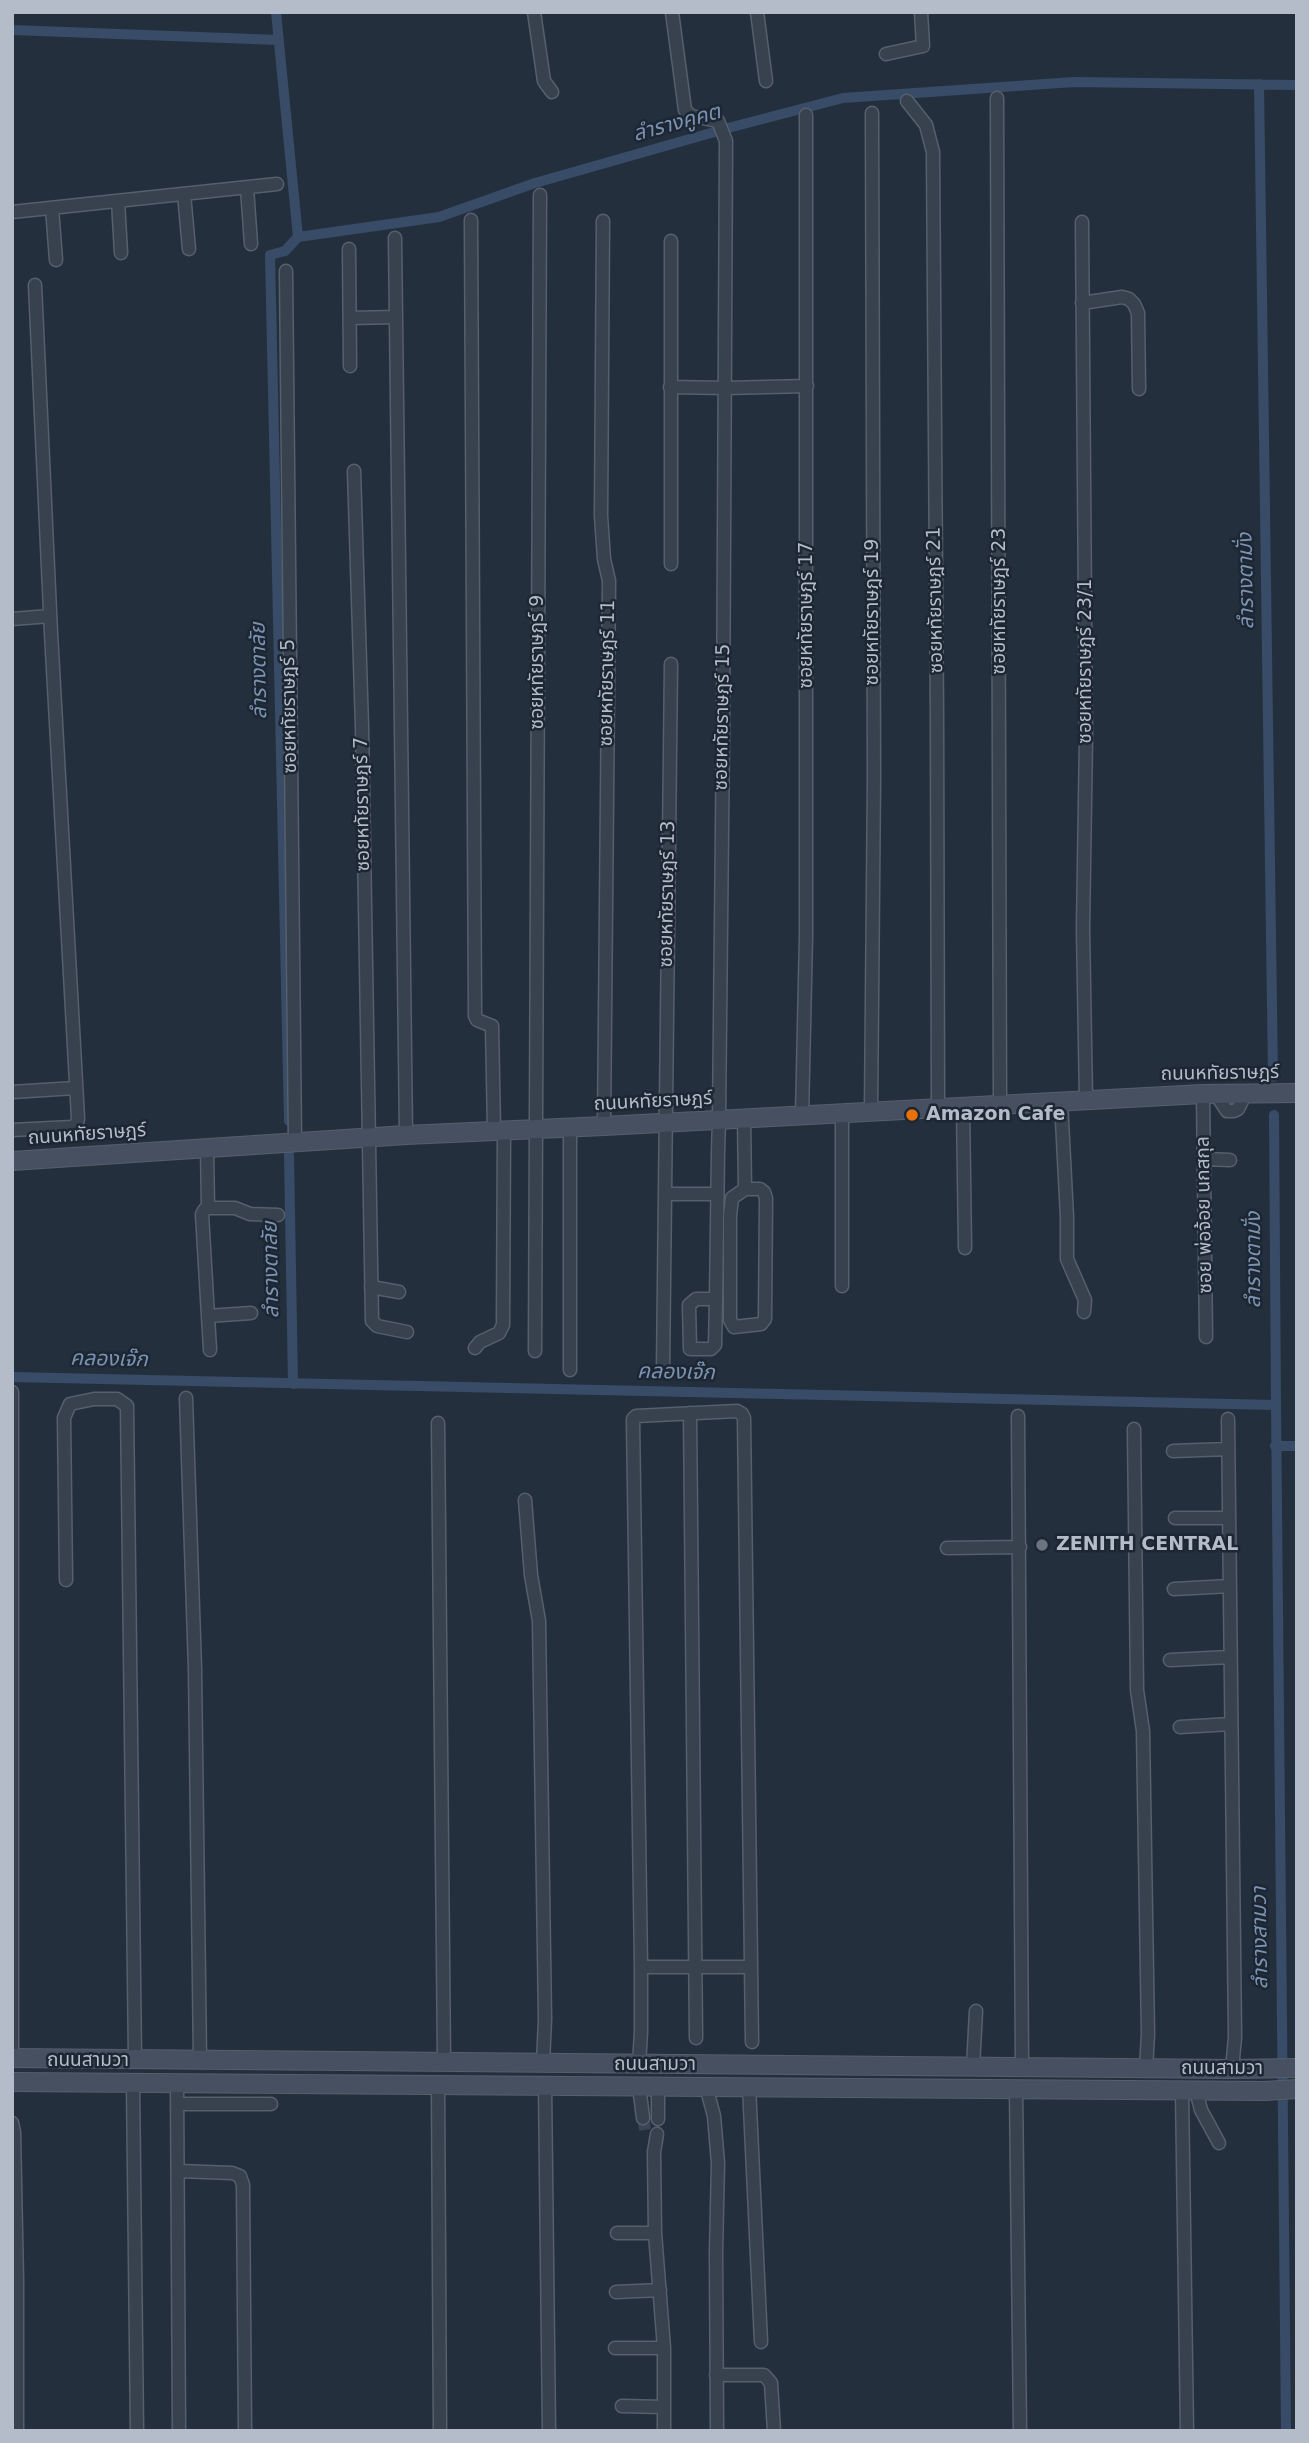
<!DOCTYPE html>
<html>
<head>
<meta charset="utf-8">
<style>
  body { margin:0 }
  #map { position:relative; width:1309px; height:2443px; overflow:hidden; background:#242f3e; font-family:"DejaVu Sans",sans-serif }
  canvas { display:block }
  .frame { position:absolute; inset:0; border:14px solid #b4bcc9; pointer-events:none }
</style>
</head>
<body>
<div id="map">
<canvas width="1309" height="2443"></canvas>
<div class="frame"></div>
</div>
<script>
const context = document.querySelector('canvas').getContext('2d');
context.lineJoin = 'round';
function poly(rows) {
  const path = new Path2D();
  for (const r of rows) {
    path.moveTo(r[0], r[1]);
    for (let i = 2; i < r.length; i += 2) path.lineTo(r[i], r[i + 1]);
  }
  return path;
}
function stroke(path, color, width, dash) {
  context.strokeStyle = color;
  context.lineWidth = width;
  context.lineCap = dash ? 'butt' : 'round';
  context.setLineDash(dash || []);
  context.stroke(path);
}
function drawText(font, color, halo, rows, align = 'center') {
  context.font = font + ' "DejaVu Sans","Noto Sans Thai",sans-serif';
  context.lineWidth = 5;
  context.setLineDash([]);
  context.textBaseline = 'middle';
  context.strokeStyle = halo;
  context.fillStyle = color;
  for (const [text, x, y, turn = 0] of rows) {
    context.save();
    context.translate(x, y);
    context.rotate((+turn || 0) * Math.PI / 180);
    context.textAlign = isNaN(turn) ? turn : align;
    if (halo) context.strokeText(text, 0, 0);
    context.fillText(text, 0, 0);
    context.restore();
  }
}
stroke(poly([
  [276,12,298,237,439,217,535,183,732,127,843,98,1074,82,1297,85],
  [12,30,279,40],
  [1259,84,1273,1077],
  [1274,1115,1276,1405],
  [289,1121,270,255,285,251,298,237],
  [289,1155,293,1384],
  [12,1377,1276,1405,1286,2431],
  [1275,1446,1297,1446]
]), '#394c67', 10);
stroke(poly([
  [643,2118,646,2134]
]), '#3a4453', 12, [12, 6]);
const street = poly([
  [534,12,544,81,552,92],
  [672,12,685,110,691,116,718,121,726,141,723,732,719,1119,718,1152,716,1299,715,1345,711,1349,690,1349,689,1305,696,1299,716,1299],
  [757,12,766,81],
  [886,54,923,46,921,12],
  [997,98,1000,1104],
  [907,101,926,125,933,152,937,719,938,1107],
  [247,188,251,244],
  [184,194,189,249],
  [118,201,121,253],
  [52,208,56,260],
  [12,212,277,184],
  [471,220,475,1016,477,1020,492,1026,494,1130],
  [603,221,601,516,604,559,609,581,604,1126],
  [1082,222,1086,737,1083,928,1086,1100],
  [395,238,406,1135],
  [671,241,671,564],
  [349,249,350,366],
  [286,271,295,1141],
  [1082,303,1122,297,1129,299,1134,304,1138,313,1139,389],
  [350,318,396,317],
  [670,387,726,388,807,386],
  [354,471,362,727,372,1321,377,1326,407,1332],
  [12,619,50,616],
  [12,1092,75,1088],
  [1215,1093,1227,1111,1234,1111,1238,1109,1246,1093],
  [1203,1094,1206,1337],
  [1061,1101,1067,1217,1067,1259,1085,1300,1084,1312],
  [963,1106,965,1248],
  [871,1111,874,777,872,113],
  [842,1113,842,1286],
  [802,1116,806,936,806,115],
  [744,1119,745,1189],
  [12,1130,72,1127,77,1124,78,1118,51,633,35,285],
  [207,1147,208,1208,205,1209,202,1214,210,1350],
  [1204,1159,1230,1160],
  [745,1189,760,1189,764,1192,766,1198,765,1319,761,1324,734,1327,730,1320,730,1216,732,1198,745,1189],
  [665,1194,717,1194],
  [208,1208,235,1208,250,1214,278,1215],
  [371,1287,399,1292],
  [208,1316,251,1313],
  [475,1348,480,1342,499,1333,503,1325,504,1130],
  [535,1351,540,195],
  [570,1370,570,1128],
  [663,1370,671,664],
  [186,1398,195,1669,200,2060],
  [690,1413,696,2038],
  [1018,1416,1022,2067],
  [1228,1419,1235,2037,1232,2069],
  [438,1423,444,2062],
  [1134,1429,1137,1690,1143,1731,1148,2034,1146,2069],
  [1173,1451,1228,1449],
  [525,1500,531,1575,539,1621,545,2019,543,2063],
  [1175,1518,1229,1518],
  [947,1548,1020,1547],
  [66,1580,64,1418,70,1404,94,1399,117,1399,127,1406,135,2059],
  [1174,1589,1230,1586],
  [1170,1660,1230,1657],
  [1180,1727,1231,1724],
  [641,1967,751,1967],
  [12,2047,12,1392],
  [639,2064,641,2032,641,1967,633,1419,636,1416,737,1411,742,1414,744,1418,752,2042],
  [973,2067,976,2011],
  [133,2083,137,2431],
  [177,2083,179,2431],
  [438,2085,440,2431],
  [545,2085,549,2431],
  [639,2086,643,2118],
  [658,2086,658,2119],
  [706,2086,714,2116,718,2163,716,2253,717,2431],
  [749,2086,761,2342],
  [1016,2088,1020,2431],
  [1182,2090,1187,2431],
  [1196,2090,1201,2110,1219,2143],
  [179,2104,271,2104],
  [12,2123,14,2132,17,2281,17,2431],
  [657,2134,654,2152,655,2233,664,2348,664,2431],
  [179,2171,232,2173,240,2176,243,2185,245,2431],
  [617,2233,655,2233],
  [616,2292,660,2290],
  [615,2348,664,2348],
  [716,2375,764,2375,771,2383,774,2431],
  [622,2406,664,2407]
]);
const secondary = poly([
  [12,1161,406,1135,604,1126,1203,1094,1297,1093],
  [12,2058,1232,2069,1297,2068],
  [12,2082,1265,2091,1297,2089]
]);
stroke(street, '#565f6c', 15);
stroke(secondary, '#565f6c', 20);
stroke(street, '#38414e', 12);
stroke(secondary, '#465061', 18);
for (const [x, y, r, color] of [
  [912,1115,7,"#e8710a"],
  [1042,1545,7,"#6b7280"]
]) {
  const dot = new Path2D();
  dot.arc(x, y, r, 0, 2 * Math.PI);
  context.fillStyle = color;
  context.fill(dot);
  stroke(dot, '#1d2633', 2.5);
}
drawText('19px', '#b4bcc9', '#1d2633', [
  ["ซอยหทัยราษฎร์ 21",936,600,-91],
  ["ซอยหทัยราษฎร์ 23",1000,601,-90],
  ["ซอยหทัยราษฎร์ 19",873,612,-90],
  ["ซอยหทัยราษฎร์ 17",807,615,-90],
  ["ซอยหทัยราษฎร์ 23/1",1086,661,-90],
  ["ซอยหทัยราษฎร์ 9",538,662,-90],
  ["ซอยหทัยราษฎร์ 11",608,673,-89],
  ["ซอยหทัยราษฎร์ 5",290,706,-91],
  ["ซอยหทัยราษฎร์ 15",723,717,-89],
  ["ซอยหทัยราษฎร์ 7",363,804,-91],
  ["ซอยหทัยราษฎร์ 13",668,894,-89],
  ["ถนนหทัยราษฎร์",1220,1074,-1],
  ["ถนนหทัยราษฎร์",653,1102,-3],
  ["ถนนหทัยราษฎร์",87,1135,-4],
  ["ซอย พ่อจ้อย นกสกุล",1205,1215,-91],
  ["ถนนสามวา",88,2061],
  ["ถนนสามวา",655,2065],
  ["ถนนสามวา",1222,2069]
]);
drawText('bold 19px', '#b4bcc9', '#1d2633', [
  ["Amazon Cafe",926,1115],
  ["ZENITH CENTRAL",1056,1545]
], 'left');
drawText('italic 21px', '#7c92b1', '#1d2633', [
  ["ลำรางคูคต",677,124,-15],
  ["ลำรางตามั่ง",1247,581,-91],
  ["ลำรางตาลัย",260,671,-91],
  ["ลำรางตามั่ง",1255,1260,-90],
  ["ลำรางตาลัย",272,1270,-91],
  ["คลองเจ๊ก",109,1360,1],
  ["คลองเจ๊ก",676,1373,1],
  ["ลำรางสามวา",1261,1938,-91]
]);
</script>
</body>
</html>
